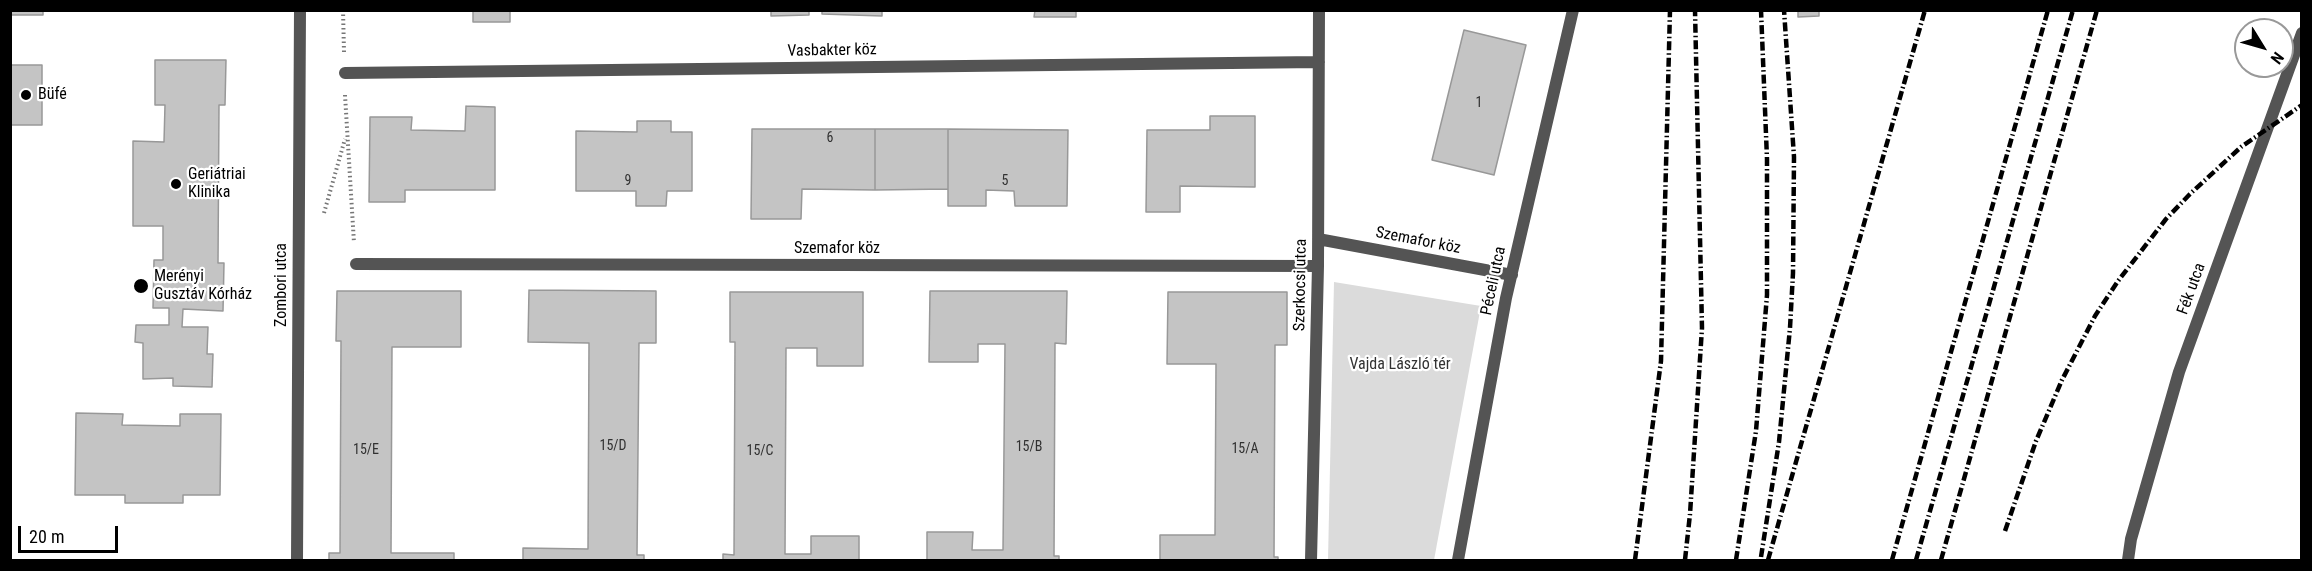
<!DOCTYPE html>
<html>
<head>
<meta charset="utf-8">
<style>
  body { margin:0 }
  #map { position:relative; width:2312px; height:571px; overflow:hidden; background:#fff; font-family:"Roboto Condensed",sans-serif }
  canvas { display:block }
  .frame { position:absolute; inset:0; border:12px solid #000; pointer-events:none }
  .north { position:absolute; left:2234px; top:18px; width:60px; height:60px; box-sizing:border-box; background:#fff; border:2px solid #999; border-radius:50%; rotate:127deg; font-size:16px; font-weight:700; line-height:24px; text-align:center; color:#000 }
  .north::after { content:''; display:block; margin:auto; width:21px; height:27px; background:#000; clip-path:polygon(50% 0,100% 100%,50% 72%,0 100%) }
  .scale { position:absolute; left:18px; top:526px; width:100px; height:27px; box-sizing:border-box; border:3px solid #000; border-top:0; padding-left:8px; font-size:18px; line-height:21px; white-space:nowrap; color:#000; -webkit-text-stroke:4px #fff; paint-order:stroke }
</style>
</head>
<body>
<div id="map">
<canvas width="2312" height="571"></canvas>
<div class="frame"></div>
<div class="north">N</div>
<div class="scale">20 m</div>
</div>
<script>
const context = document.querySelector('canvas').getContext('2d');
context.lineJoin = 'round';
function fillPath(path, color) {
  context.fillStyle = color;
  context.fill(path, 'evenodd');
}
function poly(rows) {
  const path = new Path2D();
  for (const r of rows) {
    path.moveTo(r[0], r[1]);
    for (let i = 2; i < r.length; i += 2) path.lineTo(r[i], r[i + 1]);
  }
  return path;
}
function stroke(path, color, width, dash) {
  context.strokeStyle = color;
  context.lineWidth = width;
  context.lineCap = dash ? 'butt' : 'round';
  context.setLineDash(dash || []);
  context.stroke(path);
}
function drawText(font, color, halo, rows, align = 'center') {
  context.font = font + ' "Roboto Condensed",sans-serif';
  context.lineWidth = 4.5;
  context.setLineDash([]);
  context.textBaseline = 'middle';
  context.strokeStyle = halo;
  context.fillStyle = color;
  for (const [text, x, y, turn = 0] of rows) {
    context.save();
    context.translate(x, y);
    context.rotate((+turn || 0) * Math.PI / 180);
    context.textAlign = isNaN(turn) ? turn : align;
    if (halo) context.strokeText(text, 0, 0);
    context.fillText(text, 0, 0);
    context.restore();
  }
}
fillPath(poly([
  [1334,282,1481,306,1434,560,1328,560]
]), '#dbdbdb');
const building = poly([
  [10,10,43,10,43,15,10,15,10,10],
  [473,10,510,10,510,22,473,22,473,10],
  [771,10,809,10,809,15,771,16,771,10],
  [822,10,882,10,882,16,822,14,822,10],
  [1035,10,1076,10,1076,17,1034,17,1035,10],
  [1798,10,1819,10,1819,16,1798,17,1798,10],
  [1464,30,1526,45,1494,175,1432,160,1464,30],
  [155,60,226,60,225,105,219,105,218,263,224,263,223,311,183,309,182,327,208,327,207,354,213,354,212,387,173,386,173,378,143,379,143,343,135,342,136,325,169,325,169,308,153,308,154,260,163,260,163,226,133,226,133,141,164,142,165,105,155,105,155,60],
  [10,65,42,65,42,125,10,125,10,65],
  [466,106,495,107,495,190,405,190,405,202,369,202,370,117,412,117,411,130,465,131,466,106],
  [1210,116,1255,116,1255,187,1180,186,1180,212,1146,212,1147,130,1210,130,1210,116],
  [637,121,671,121,671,132,692,132,692,191,667,191,666,206,636,206,636,191,576,191,576,131,637,132,637,121],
  [752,129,875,129,875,190,802,189,801,219,751,219,752,129],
  [875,129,948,129,948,189,875,190,875,129],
  [948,129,1068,130,1067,206,1015,206,1014,191,986,190,986,206,948,206,948,129],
  [529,290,656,291,656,343,639,343,637,555,644,555,644,560,523,560,523,548,588,549,589,343,528,342,529,290],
  [337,291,461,291,461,347,392,347,391,553,454,553,454,560,329,560,329,553,340,553,341,341,336,341,337,291],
  [930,291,1067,291,1066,344,1055,343,1054,556,1059,556,1059,560,927,560,927,532,973,532,972,550,1003,550,1005,344,978,344,978,362,929,362,930,291],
  [730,292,863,292,863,366,817,366,817,348,786,348,785,554,811,554,811,536,859,536,859,560,723,560,723,554,734,555,735,342,730,342,730,292],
  [1168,292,1287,292,1287,345,1275,345,1274,557,1278,557,1278,560,1160,560,1160,535,1215,535,1216,364,1167,364,1168,292],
  [76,413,123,414,122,425,180,426,180,414,221,414,220,495,183,495,183,503,125,503,125,495,75,495,76,413]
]);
fillPath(building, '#c4c4c4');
stroke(building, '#989898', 1.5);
stroke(poly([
  [343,10,344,52],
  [345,95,354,243],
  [324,213,345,139]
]), '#767676', 4, [1.5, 3]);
stroke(poly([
  [345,73,1319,62],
  [1318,239,1512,275],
  [356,264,1318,266],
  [297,560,300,10],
  [1311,560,1318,266,1319,10],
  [1458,560,1506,298,1573,10],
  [2128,560,2131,539,2179,372,2302,33]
]), '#545454', 12);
stroke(poly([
  [2005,531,2036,441,2062,380,2095,316,2118,281,2166,219,2190,194,2241,147,2302,105],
  [1761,557,1779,442,1790,328,1793,273,1794,157,1784,10],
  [1635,560,1661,361,1670,10],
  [1685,560,1690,514,1702,328,1695,10],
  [1736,560,1756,431,1767,295,1767,159,1761,10],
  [1768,560,1925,10],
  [1892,560,2048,10],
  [1916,560,2073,10],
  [1941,560,2097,10]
]), '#000', 4.5, [9, 3, 1.5, 3]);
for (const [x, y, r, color] of [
  [26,95,6,"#000"],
  [176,184,6,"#000"],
  [141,286,8,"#000"]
]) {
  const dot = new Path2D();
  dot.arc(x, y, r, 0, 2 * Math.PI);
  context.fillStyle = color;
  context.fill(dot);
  stroke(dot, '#fff', 2);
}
drawText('14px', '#313131', null, [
  ["1",1479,103],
  ["6",830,138],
  ["9",628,181],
  ["5",1005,181],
  ["15/D",613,446],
  ["15/B",1029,447],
  ["15/A",1245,449],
  ["15/E",366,450],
  ["15/C",760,451]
]);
drawText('16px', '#000', '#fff', [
  ["Vasbakter köz",832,51,-1],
  ["Szemafor köz",1418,241,11],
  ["Szemafor köz",837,249],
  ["Péceli utca",1494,281,-78],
  ["Zombori utca",282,285,-90],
  ["Szerkocsi utca",1301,285,-89],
  ["Fék utca",2192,289,-70]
]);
drawText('16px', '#000', '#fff', [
  ["Büfé",38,95],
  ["Geriátriai",188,175],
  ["Klinika",188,193],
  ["Merényi",154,277],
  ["Gusztáv Kórház",154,295]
], 'left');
drawText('16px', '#323232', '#fff', [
  ["Vajda László tér",1400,365]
]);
</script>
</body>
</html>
